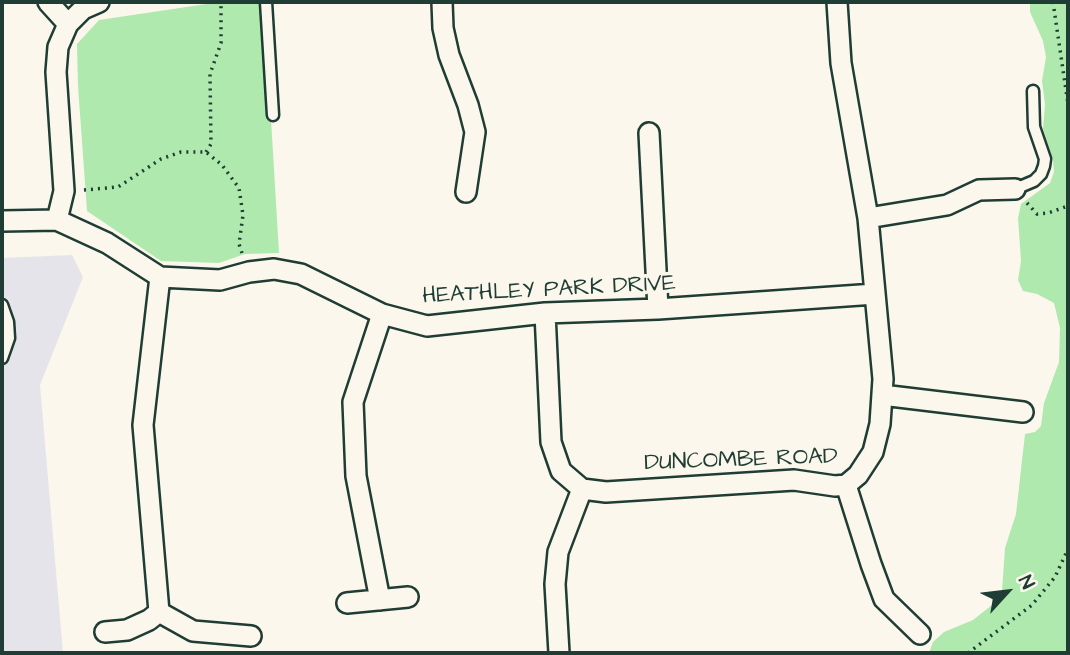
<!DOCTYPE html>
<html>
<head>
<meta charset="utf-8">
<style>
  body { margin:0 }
  #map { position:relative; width:1070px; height:655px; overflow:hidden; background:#fbf7ec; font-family:"Architects Daughter",sans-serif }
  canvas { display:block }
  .frame { position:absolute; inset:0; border:4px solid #1f3d34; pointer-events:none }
  .north { position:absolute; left:972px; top:557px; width:70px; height:70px; -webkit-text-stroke:5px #fbf7ec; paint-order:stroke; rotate:63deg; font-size:19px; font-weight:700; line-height:28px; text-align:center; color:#1f3d34 }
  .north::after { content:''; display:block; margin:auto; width:24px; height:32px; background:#1f3d34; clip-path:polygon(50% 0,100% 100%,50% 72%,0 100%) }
</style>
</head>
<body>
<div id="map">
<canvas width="1070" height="655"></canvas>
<div class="frame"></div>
<div class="north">N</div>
</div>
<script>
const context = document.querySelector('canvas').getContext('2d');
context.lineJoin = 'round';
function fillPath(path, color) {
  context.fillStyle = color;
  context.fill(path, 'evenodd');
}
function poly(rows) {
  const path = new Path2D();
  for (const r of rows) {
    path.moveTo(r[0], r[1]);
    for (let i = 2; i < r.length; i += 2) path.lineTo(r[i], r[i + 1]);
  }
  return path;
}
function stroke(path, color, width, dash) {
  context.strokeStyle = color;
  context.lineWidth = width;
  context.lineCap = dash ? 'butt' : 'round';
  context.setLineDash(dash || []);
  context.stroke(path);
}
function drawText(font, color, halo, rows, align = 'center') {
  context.font = font + ' "Architects Daughter",sans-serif';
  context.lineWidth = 7;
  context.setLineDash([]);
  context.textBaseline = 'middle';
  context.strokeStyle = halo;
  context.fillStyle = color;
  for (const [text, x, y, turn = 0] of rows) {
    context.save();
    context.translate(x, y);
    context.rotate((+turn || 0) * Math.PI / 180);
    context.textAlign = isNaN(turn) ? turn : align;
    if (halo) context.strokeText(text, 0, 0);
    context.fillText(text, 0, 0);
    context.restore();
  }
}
fillPath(poly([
  [72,255,83,277,40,385,63,653,2,653,2,258]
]), '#e5e4eb');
fillPath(poly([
  [220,2,264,2,279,253,245,254,219,263,161,261,87,211,78,86,77,44,99,20],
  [1030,2,1068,2,1068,653,929,653,933,642,944,632,973,620,992,605,1002,591,1005,548,1016,514,1025,434,1035,432,1041,426,1044,403,1059,362,1060,328,1054,303,1037,294,1023,291,1018,280,1021,261,1018,218,1021,204,1050,183,1054,172,1053,160,1043,129,1045,104,1042,81,1046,57,1043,41,1030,12]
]), '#afe9ae');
const lane = poly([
  [266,2,273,115],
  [1015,189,1034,181,1041,174,1044,166,1045,159,1034,127,1033,91],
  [2,305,8,322,9,338,2,358]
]);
const street = poly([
  [48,2,68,24],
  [442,2,443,28,449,55,468,105,475,132,466,192],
  [649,133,658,309],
  [868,218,947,205,979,190,1015,189],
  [57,220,64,191,56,72,58,47,68,24,83,9,99,2],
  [2,221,57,220,107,243,160,277,220,280,249,272,274,269,301,274,382,314,427,326,545,313,658,309,875,294],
  [545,313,551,442,561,471,582,489,606,492,794,480,835,486,846,485,858,475,873,452,880,424,883,379,868,218,841,63,837,2],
  [882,395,1023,412],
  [846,485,871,564,884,599,920,634],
  [380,600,356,476,353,402,382,314],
  [347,603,408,597],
  [159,612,143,425,160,277],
  [159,612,193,631,251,636],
  [105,632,127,630,149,620,159,612],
  [559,653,555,584,558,552,582,489]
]);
stroke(lane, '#1f3d34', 15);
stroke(street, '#1f3d34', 24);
stroke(poly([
  [1053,2,1068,104],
  [206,152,211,144,210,74,221,43,221,2],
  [84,190,118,187,161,159,181,152,206,152,222,165,239,188,243,215,239,244,242,253],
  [1027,203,1037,214,1048,213,1068,206],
  [968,653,1032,605,1055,577,1068,549]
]), '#1f3d34', 3.5, [2, 5]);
stroke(lane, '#fbf7ec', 10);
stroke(street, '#fbf7ec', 19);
drawText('23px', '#1f3d34', '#fbf7ec', [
  ["HEATHLEY PARK DRIVE",549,291,-3],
  ["DUNCOMBE ROAD",741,461,-2]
]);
</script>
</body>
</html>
